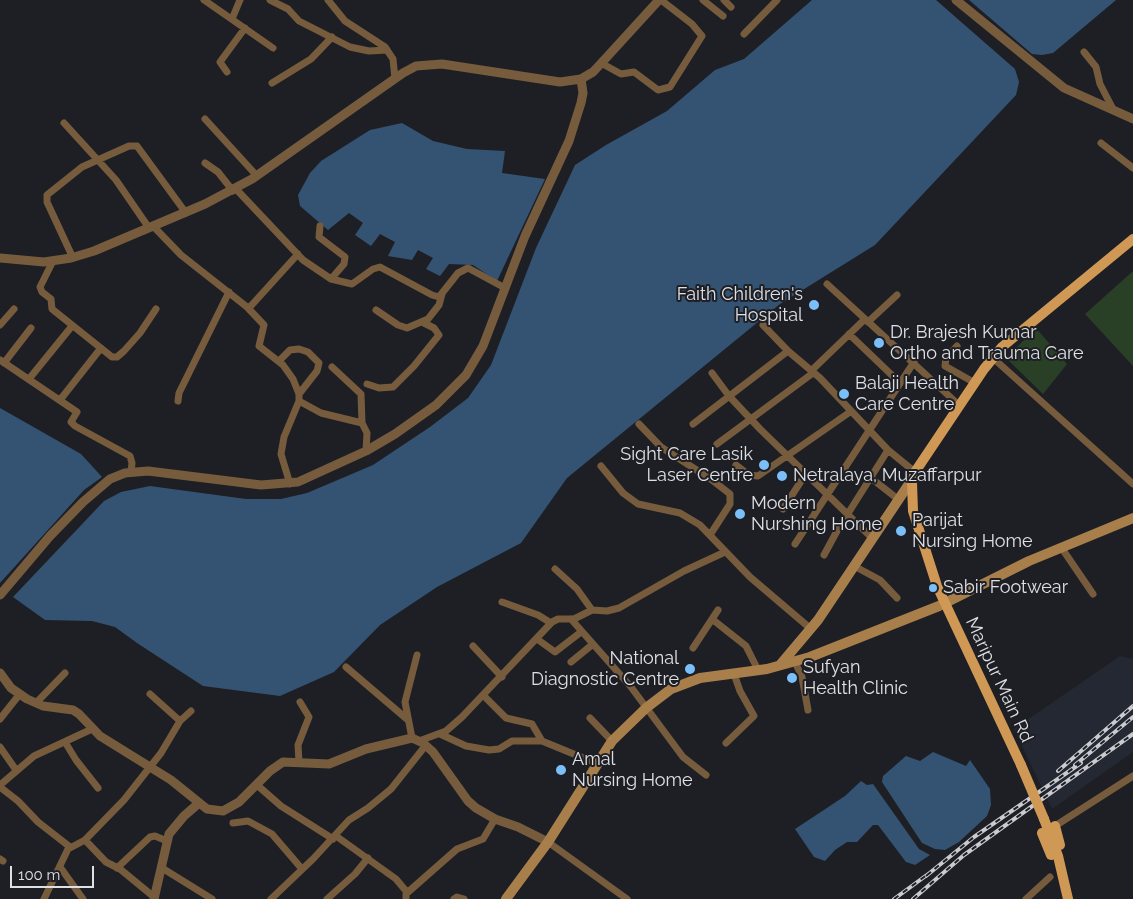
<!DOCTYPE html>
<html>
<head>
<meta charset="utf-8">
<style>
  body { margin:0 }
  #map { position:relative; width:1133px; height:899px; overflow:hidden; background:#1d1f25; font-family:Raleway,sans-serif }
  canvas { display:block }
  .scale { position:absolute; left:10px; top:866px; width:84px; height:22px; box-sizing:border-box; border:2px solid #dee0e4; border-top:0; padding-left:6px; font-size:15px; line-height:18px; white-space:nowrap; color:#dee0e4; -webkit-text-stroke:4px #1d1f25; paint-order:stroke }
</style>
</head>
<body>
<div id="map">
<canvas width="1133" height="899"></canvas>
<div class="scale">100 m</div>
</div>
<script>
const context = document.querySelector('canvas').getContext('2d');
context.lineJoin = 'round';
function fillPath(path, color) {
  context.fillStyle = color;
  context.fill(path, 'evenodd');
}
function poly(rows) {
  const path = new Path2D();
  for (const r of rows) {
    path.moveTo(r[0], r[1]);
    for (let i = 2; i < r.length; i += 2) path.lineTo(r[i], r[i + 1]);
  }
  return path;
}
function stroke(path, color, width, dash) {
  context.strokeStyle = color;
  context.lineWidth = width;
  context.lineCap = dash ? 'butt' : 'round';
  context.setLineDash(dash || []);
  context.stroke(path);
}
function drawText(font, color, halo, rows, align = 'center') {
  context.font = font + ' Raleway,sans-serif';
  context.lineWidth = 4;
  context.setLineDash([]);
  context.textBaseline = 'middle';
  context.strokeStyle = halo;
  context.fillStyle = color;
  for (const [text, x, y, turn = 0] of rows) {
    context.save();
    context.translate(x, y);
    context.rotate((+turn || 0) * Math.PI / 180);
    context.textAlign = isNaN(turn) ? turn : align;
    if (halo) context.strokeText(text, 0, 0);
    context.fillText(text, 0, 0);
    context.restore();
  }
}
fillPath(poly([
  [1120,656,1133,659,1133,752,1052,809,1014,729]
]), '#232833');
fillPath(poly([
  [1132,272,1133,272,1133,366,1085,314],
  [1036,328,1067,364,1043,394,1006,358]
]), '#2a4026');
fillPath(poly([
  [812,0,936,0,1015,69,1019,82,1016,95,875,245,780,304,567,478,521,543,437,587,380,625,334,672,280,696,203,686,137,643,115,627,92,621,45,620,13,597,104,501,121,492,150,486,246,499,281,499,307,493,373,465,430,427,468,398,491,365,536,248,575,165,606,145,667,111,715,70,744,59],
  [969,0,1116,0,1053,53,1042,55,1032,54],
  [402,123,433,141,467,149,505,151,502,173,545,179,497,281,473,265,449,264,440,276,426,269,433,258,418,250,412,260,388,256,395,242,380,234,371,246,355,235,363,223,349,213,328,230,300,206,298,195,310,173,321,161,370,130],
  [0,408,81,454,102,477,84,490,0,583],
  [933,752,966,766,970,760,990,789,991,805,987,816,959,842,945,850,935,849,922,843,882,782,883,776,906,756,920,761],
  [861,781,867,785,873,784,919,849,930,855,915,865,906,862,878,825,873,825,857,842,847,842,835,850,825,861,814,857,795,829,845,796]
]), '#345373');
stroke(poly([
  [204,0,273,48],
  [270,0,288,9,299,21,350,47,369,51,387,50],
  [328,0,345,21,385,47,393,59,395,79],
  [703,0,723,16],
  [724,0,731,7],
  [232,19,240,0],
  [744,34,777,0],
  [1084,52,1096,67,1100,84,1113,109],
  [601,63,621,74,634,72,658,90,670,87,702,36,692,24,661,0],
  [227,72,220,62,245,28],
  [272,83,311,59,332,37],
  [205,119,257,176],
  [64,123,116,180,149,228],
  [1101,143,1133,168],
  [205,163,218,172,233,191],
  [236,189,303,260,331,279,352,284,373,269,380,267,432,295,439,297,458,273,468,268,505,288],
  [153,226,181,255,247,307,264,325,259,346,283,365,293,379,299,394,299,401,284,437,281,454,290,484],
  [320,226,319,237,345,257,344,264,331,279],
  [73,258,47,202,47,195,82,167,129,146,137,146,186,213],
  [53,261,40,287,42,292,51,299,52,309,112,357,117,357,124,351,140,333,156,309],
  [827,284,960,406],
  [249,308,298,254],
  [376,310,398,325,407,328,428,319,439,305,442,294],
  [868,322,897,295],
  [0,325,14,309],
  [763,325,788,351,820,378,888,450,915,472],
  [849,334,900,383],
  [957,346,946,358,945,366,975,383],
  [993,358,1133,484],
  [0,360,77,412,71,422,75,426,130,456,132,463,131,472],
  [279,361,290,350,299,349,308,352,319,363,317,371,299,394],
  [4,363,31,328],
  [332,367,361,394,362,423],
  [811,371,865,319],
  [712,373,729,396,760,429,872,538],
  [29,379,72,326],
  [367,384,379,388,393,387,414,366,439,335,434,328,422,322],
  [60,400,101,348],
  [178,401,179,393,229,292],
  [299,401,321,413,362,423,367,433,366,451],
  [639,424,661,447,712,480,730,494,730,504,710,535],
  [693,424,788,351],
  [717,444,813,373],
  [736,465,749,475,758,476,850,412],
  [601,466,623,493,638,504,680,513,700,525,750,577,811,629],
  [871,478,899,500],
  [783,509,805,475],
  [795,544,914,362],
  [1061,547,1093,594],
  [824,555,837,531,888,450],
  [854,566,880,580,897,598],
  [555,569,577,589,592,610],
  [502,602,538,615,551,623],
  [571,619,631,687,683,757,706,775],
  [712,619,746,646,758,670],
  [537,639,555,652,581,632],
  [473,646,502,677],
  [693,648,718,610],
  [571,662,593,644],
  [795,662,802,677,808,710],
  [346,667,408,720],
  [150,694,180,721],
  [484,696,506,718,532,724,542,741],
  [36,703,65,673],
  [590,718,612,741],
  [0,719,19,695],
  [440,734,466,746,489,750,499,749,512,741,542,741,598,764],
  [412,738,405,702,417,655],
  [419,741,446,731,462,717,552,622,558,619,574,619,592,610,607,611,619,608,684,571,725,552],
  [65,742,76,760,98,788],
  [726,743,754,716,740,691,734,674],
  [0,747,16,770],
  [299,762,298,745,309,717,300,702],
  [0,785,34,756,92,729],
  [257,785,281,806,333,839],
  [0,787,18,801,38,822,70,847],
  [233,823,248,821,272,834,302,869],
  [1055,826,1133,776],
  [336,836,396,879,406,891,406,899],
  [85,840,106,862,120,869,154,897],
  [548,842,627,899],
  [0,859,3,861],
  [60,867,83,899],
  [117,868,150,837,155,836,167,841],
  [162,868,212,899],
  [407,893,457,849,483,839,495,819],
  [44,899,68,849,85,840,124,800,161,753,180,721,191,711],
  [271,899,313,859,349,820,368,808,391,789,426,745],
  [327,899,355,874,368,858],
  [454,899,457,897,464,899],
  [1026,899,1050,877]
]), '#765c3d', 7);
stroke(poly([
  [956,0,1064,88,1133,119],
  [0,258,44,262,71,258,94,251,205,204,252,179,403,73,416,66,442,64,560,82,581,79,593,72,606,58,659,0],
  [0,595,50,536,83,502,110,479,125,473,148,471,261,485,298,482,366,451,395,434,436,405,466,375,483,346,525,236,569,141,581,103,583,93,581,79],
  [0,673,11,688,27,699,43,706,73,710,79,714,100,736,171,780,207,809,223,811,239,802,270,771,283,762,329,764,366,749,412,738,423,743,433,752,468,801,476,808,495,819,518,827,548,842],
  [154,899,169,834,184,816,199,803]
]), '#765c3d', 9);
stroke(poly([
  [780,665,818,620,913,478],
  [506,899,548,842,612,741,646,708,671,689,700,678,767,669,810,657,939,606,1029,561,1133,518]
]), '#a87f4b', 10);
stroke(poly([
  [1021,765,937,586,913,511,912,483,915,472,984,369,1002,347,1133,239],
  [1044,819,1058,856,1068,899],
  [1055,826,1060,845],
  [1042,833,1051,855]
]), '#cf9955', 10);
const rail = poly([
  [1075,765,1133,717],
  [1058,771,1133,706],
  [926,876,974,837,1081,763],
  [894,899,931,872],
  [913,899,964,855,1133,734]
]);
stroke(rail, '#c9cbcf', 4);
stroke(rail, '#1d1f25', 2, [5.5]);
stroke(poly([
  [1021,765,1044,819]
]), '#cf9955', 10);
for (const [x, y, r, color] of [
  [814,305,6,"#7abff8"],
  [879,343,6,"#7abff8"],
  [844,394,6,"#7abff8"],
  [764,465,6,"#7abff8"],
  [782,476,6,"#7abff8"],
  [740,514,6,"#7abff8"],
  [901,531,6,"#7abff8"],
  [933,588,5,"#7abff8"],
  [690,669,6,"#7abff8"],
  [792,678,6,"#7abff8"],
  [561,770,6,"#7abff8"]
]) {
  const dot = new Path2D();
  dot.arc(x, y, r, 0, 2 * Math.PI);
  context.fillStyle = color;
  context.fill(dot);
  stroke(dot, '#1d1f25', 2);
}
drawText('18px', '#dee0e4', '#1d1f25', [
  ["Faith Children's",803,295,"right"],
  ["Hospital",803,316,"right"],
  ["Dr. Brajesh Kumar",890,333],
  ["Ortho and Trauma Care",890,354],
  ["Balaji Health",855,384],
  ["Care Centre",855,405],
  ["Sight Care Lasik",753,455,"right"],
  ["Laser Centre",753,476,"right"],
  ["Netralaya, Muzaffarpur",793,476],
  ["Modern",751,504],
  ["Nurshing Home",751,525],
  ["Parijat",912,521],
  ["Nursing Home",912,542],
  ["Sabir Footwear",943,588],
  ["National",679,659,"right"],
  ["Diagnostic Centre",679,680,"right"],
  ["Sufyan",803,668],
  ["Health Clinic",803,689],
  ["Amal",572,760],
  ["Nursing Home",572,781]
], 'left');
drawText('18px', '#dee0e4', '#1d1f25', [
  ["Maripur Main Rd",999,680,65]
]);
</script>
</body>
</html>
